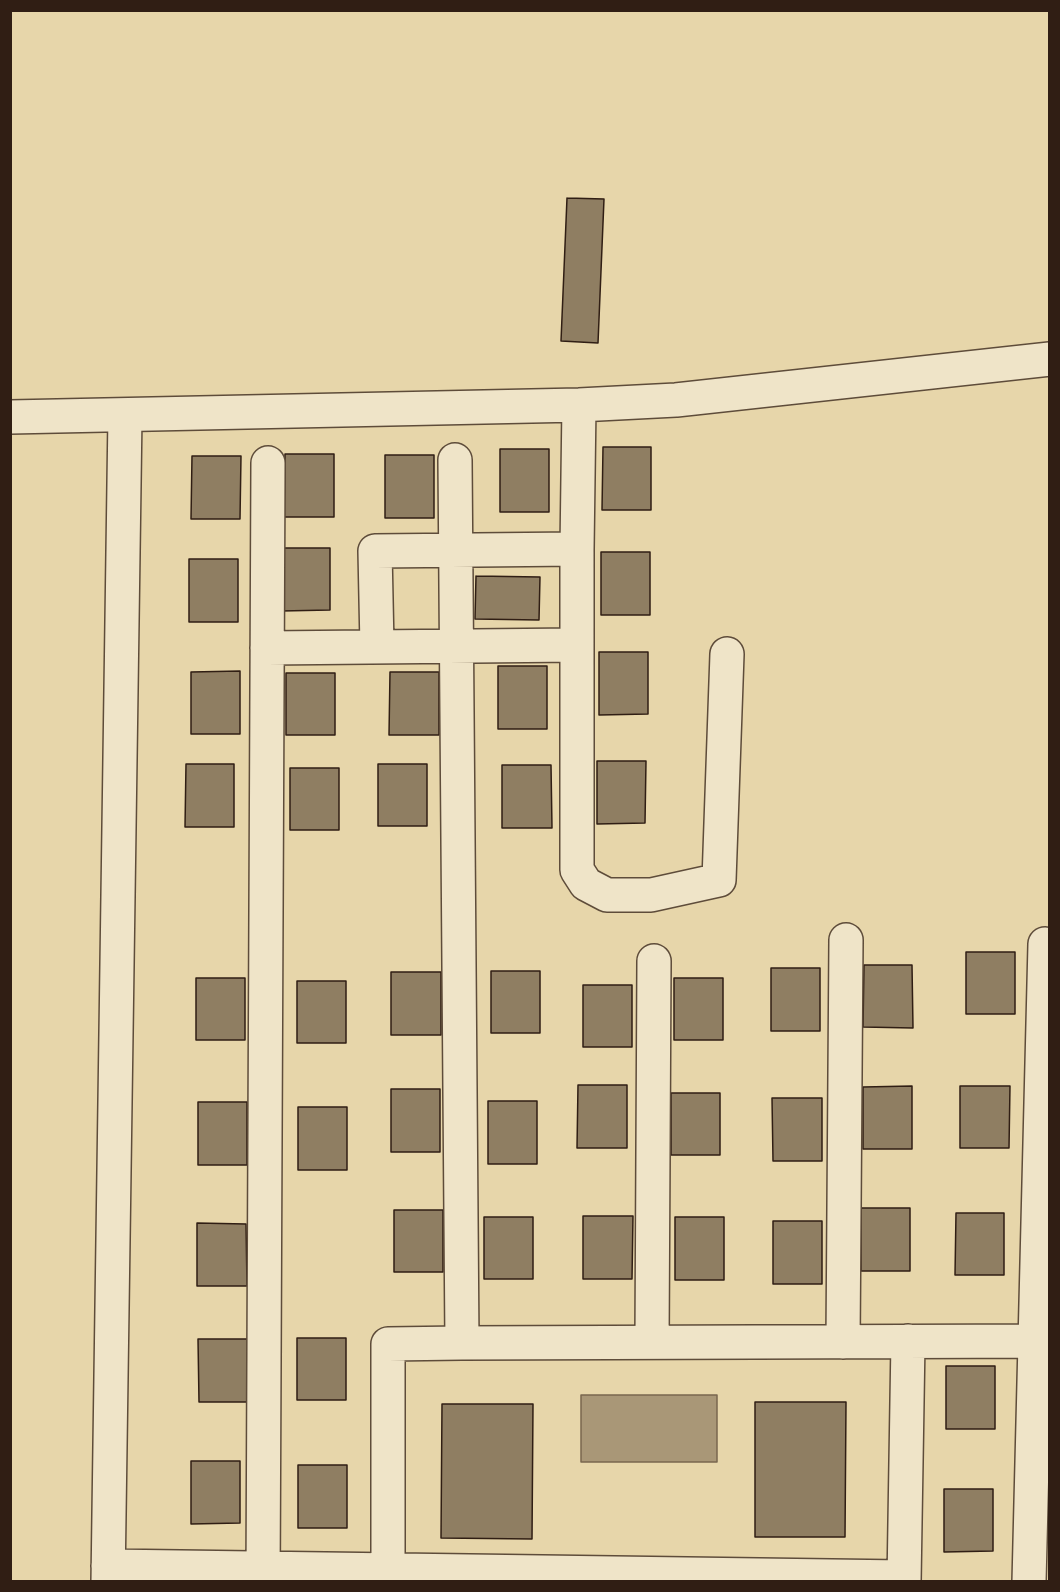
<!DOCTYPE html>
<html>
<head>
<meta charset="utf-8">
<style>
  body { margin:0 }
  #map { position:relative; width:1060px; height:1592px; overflow:hidden; background:#e7d6aa; font-family:"Gentium Book Plus",serif }
  canvas { display:block }
  .frame { position:absolute; inset:0; border:12px solid #301e14; pointer-events:none }
</style>
</head>
<body>
<div id="map">
<canvas width="1060" height="1592"></canvas>
<div class="frame"></div>
</div>
<script>
const context = document.querySelector('canvas').getContext('2d');
context.lineJoin = 'round';
function fillPath(path, color) {
  context.fillStyle = color;
  context.fill(path, 'evenodd');
}
function poly(rows) {
  const path = new Path2D();
  for (const r of rows) {
    path.moveTo(r[0], r[1]);
    for (let i = 2; i < r.length; i += 2) path.lineTo(r[i], r[i + 1]);
  }
  return path;
}
function stroke(path, color, width, dash) {
  context.strokeStyle = color;
  context.lineWidth = width;
  context.lineCap = dash ? 'butt' : 'round';
  context.setLineDash(dash || []);
  context.stroke(path);
}
const water = poly([
  [581,1395,717,1395,717,1462,581,1462,581,1395]
]);
fillPath(water, '#a99777');
stroke(water, '#79674f', 1.5);
const building = poly([
  [567,198,604,199,598,343,561,341,567,198],
  [603,447,651,447,651,510,602,510,603,447],
  [500,449,549,449,549,512,500,512,500,449],
  [285,454,334,454,334,517,284,517,285,454],
  [385,455,434,455,434,518,385,518,385,455],
  [192,456,241,456,240,519,191,519,192,456],
  [282,548,330,548,330,610,281,611,282,548],
  [601,552,650,552,650,615,601,615,601,552],
  [189,559,238,559,238,622,189,622,189,559],
  [476,576,540,577,539,620,475,619,476,576],
  [599,652,648,652,648,714,599,715,599,652],
  [498,666,547,666,547,729,498,729,498,666],
  [240,671,240,734,191,734,191,672,240,671],
  [390,672,439,672,439,735,389,735,390,672],
  [286,673,335,673,335,735,286,735,286,673],
  [597,761,646,761,645,823,597,824,597,761],
  [186,764,234,764,234,827,185,827,186,764],
  [378,764,427,764,427,826,378,826,378,764],
  [502,765,551,765,552,828,502,828,502,765],
  [290,768,339,768,339,830,290,830,290,768],
  [966,952,1015,952,1015,1014,966,1014,966,952],
  [864,965,912,965,913,1028,863,1027,864,965],
  [771,968,820,968,820,1031,771,1031,771,968],
  [491,971,540,971,540,1033,491,1033,491,971],
  [391,972,441,972,441,1035,391,1035,391,972],
  [196,978,245,978,245,1040,196,1040,196,978],
  [674,978,723,978,723,1040,674,1040,674,978],
  [297,981,346,981,346,1043,297,1043,297,981],
  [583,985,632,985,632,1047,583,1047,583,985],
  [578,1085,627,1085,627,1148,577,1148,578,1085],
  [912,1086,912,1149,863,1149,863,1087,912,1086],
  [960,1086,1010,1086,1009,1148,960,1148,960,1086],
  [391,1089,440,1089,440,1152,391,1152,391,1089],
  [671,1093,720,1093,720,1155,671,1155,671,1093],
  [772,1098,822,1098,822,1161,773,1161,772,1098],
  [488,1101,537,1101,537,1164,488,1164,488,1101],
  [198,1102,247,1102,247,1165,198,1165,198,1102],
  [298,1107,347,1107,347,1170,298,1170,298,1107],
  [861,1208,910,1208,910,1271,861,1271,861,1208],
  [394,1210,443,1210,443,1272,394,1272,394,1210],
  [956,1213,1004,1213,1004,1275,955,1275,956,1213],
  [583,1216,633,1216,632,1279,583,1279,583,1216],
  [484,1217,533,1217,533,1279,484,1279,484,1217],
  [675,1217,724,1217,724,1280,675,1280,675,1217],
  [773,1221,822,1221,822,1284,773,1284,773,1221],
  [197,1223,246,1224,247,1286,197,1286,197,1223],
  [297,1338,346,1338,346,1400,297,1400,297,1338],
  [198,1339,248,1339,248,1402,199,1402,198,1339],
  [946,1366,995,1366,995,1429,946,1429,946,1366],
  [755,1402,846,1402,845,1537,755,1537,755,1402],
  [442,1404,533,1404,532,1539,441,1538,442,1404],
  [191,1461,240,1461,240,1523,191,1524,191,1461],
  [298,1465,347,1465,347,1528,298,1528,298,1465],
  [944,1489,993,1489,993,1551,944,1552,944,1489]
]);
fillPath(building, '#8f7e62');
stroke(building, '#301e14', 1.5);
const street = poly([
  [579,405,577,549,577,870,586,884,607,895,651,895,719,880,727,654],
  [10,417,579,405,676,400,1050,359],
  [455,460,462,1343],
  [377,647,375,551,577,549],
  [267,648,577,645],
  [652,1342,654,961],
  [843,1342,846,940],
  [108,1566,904,1577],
  [388,1570,388,1344,462,1343,1050,1341],
  [108,1582,125,415],
  [263,1582,268,463],
  [904,1582,908,1341],
  [1029,1582,1045,944]
]);
stroke(street, '#5e4c3a', 36);
stroke(street, '#efe4c8', 33);
</script>
</body>
</html>
